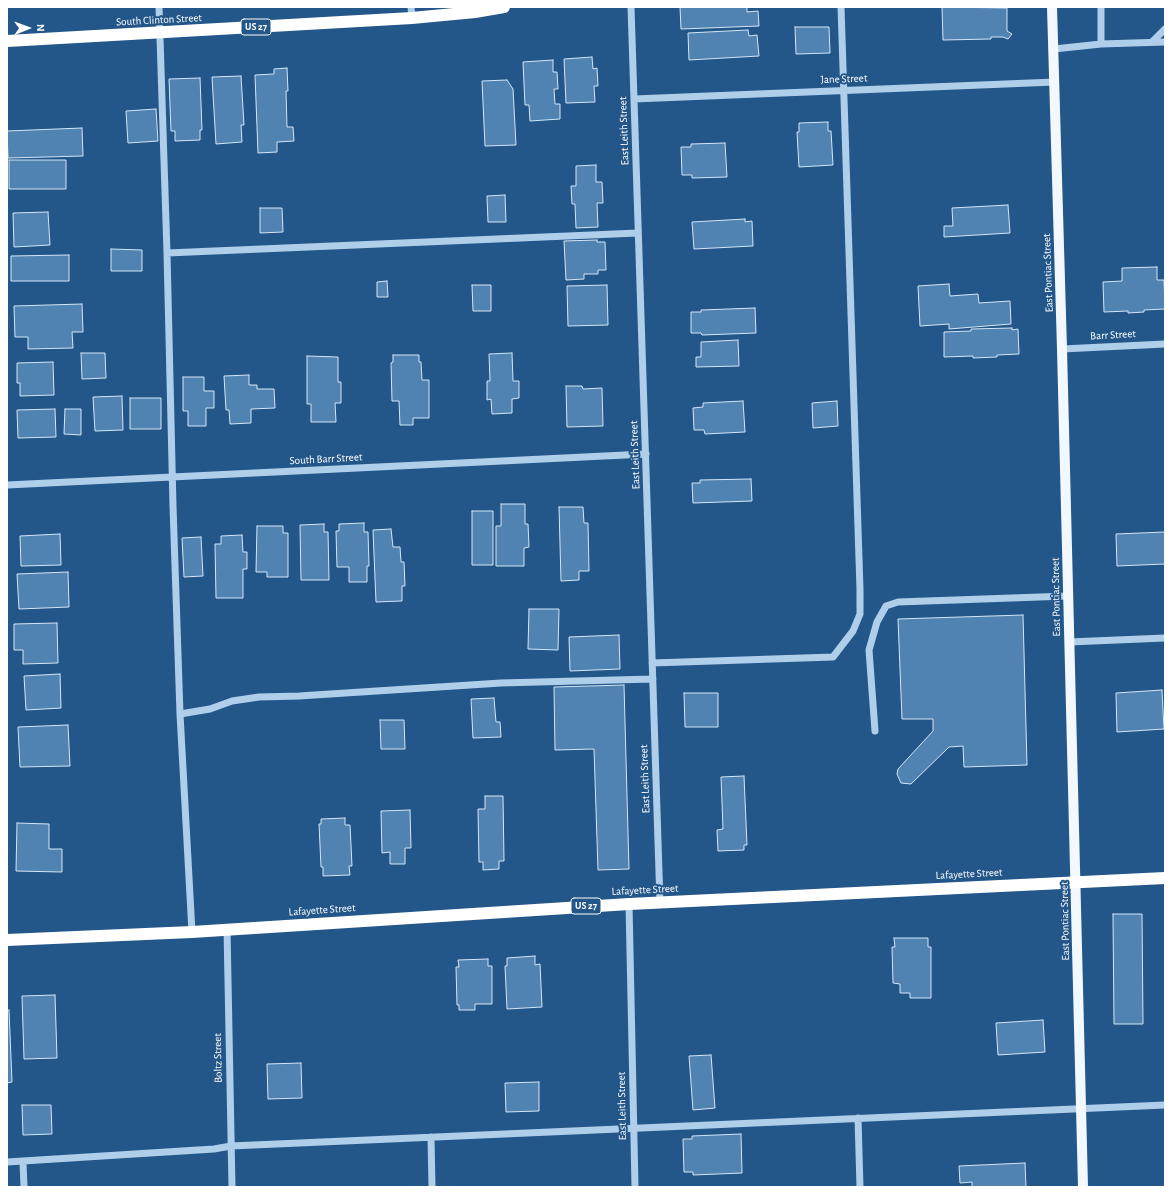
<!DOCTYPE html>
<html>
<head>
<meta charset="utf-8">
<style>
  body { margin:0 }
  #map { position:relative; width:1172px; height:1194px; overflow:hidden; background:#235789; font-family:"Alegreya Sans",sans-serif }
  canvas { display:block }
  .frame { position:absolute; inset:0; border:8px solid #fff; pointer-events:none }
  .north { position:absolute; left:8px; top:8px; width:40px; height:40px; -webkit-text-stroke:3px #235789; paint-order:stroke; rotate:89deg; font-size:11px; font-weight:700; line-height:16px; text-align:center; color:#fff }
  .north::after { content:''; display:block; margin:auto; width:14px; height:18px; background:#fff; clip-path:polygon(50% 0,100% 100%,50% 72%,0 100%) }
</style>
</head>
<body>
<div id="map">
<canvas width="1172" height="1194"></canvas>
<div class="frame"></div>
<div class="north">N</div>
</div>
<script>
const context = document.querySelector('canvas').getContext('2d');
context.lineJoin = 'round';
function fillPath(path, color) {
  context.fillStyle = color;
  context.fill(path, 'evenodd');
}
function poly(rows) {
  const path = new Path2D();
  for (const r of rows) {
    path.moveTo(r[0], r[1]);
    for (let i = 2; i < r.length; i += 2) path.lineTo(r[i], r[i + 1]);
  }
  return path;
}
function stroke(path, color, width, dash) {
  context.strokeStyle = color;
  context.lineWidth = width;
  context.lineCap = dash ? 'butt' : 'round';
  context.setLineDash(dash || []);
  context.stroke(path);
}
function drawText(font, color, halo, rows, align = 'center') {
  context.font = font + ' "Alegreya Sans",sans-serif';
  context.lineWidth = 4;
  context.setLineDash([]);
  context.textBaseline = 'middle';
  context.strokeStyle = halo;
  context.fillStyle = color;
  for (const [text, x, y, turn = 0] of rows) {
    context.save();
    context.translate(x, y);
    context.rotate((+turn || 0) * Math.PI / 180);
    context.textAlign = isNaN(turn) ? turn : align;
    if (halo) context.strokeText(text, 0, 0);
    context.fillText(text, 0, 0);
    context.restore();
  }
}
const building = poly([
  [680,7,747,7,747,12,758,11,759,26,681,29,680,7],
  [942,7,1007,8,1007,31,1012,34,1008,39,1003,37,991,37,991,39,943,40,942,7],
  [795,27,829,27,830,53,796,54,795,27],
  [748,30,749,36,757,35,759,56,689,60,688,33,748,30],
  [592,57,593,69,597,68,598,86,594,86,595,102,566,103,564,59,592,57],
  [553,60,553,72,557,72,558,89,554,89,555,104,560,104,560,119,530,121,529,105,525,105,523,62,553,60],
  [287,68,288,91,286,91,287,127,293,127,294,141,277,142,277,152,258,153,255,75,274,74,274,69,287,68],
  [241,76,244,125,241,125,242,142,216,144,212,77,241,76],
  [200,78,202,130,200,130,200,140,175,141,175,131,171,131,169,79,200,78],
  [507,80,513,89,516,145,485,146,482,81,507,80],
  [156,109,158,141,128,143,126,111,156,109],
  [828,122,828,131,831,131,833,165,799,167,797,132,799,132,799,123,828,122],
  [82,128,83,156,8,158,7,131,82,128],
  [725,143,727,177,692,178,692,175,682,175,681,147,691,147,691,144,725,143],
  [9,160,66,160,66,189,9,189,9,160],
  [596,165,596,182,602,182,603,203,597,203,598,227,576,228,575,204,572,204,571,186,576,186,576,166,596,165],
  [505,195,506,222,488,222,487,196,505,195],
  [1008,205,1010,233,944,237,944,226,953,226,952,208,1008,205],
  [260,208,282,208,283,232,260,233,260,208],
  [48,212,50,245,14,247,13,213,48,212],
  [745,219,745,222,752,221,753,246,694,249,692,222,745,219],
  [597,240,597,242,605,242,606,270,598,270,598,274,584,274,584,279,566,280,564,241,597,240],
  [111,249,142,250,142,271,111,271,111,249],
  [69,255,69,281,11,281,11,256,69,255],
  [1157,267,1157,280,1164,280,1165,309,1144,310,1144,312,1128,313,1128,311,1104,312,1103,282,1122,281,1122,268,1157,267],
  [387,281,388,297,377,297,377,282,387,281],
  [949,284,950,296,978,294,979,303,1010,301,1011,324,949,329,949,324,920,326,918,286,949,284],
  [472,285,491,285,491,311,473,311,472,285],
  [607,285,608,325,568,326,567,286,607,285],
  [82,304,83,332,72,332,73,348,28,349,28,337,15,337,14,306,82,304],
  [755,308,756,333,702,335,701,333,691,333,691,312,701,312,701,310,755,308],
  [1012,328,1012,330,1018,329,1019,354,997,355,997,357,973,358,973,356,944,357,944,332,971,331,971,329,1012,328],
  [738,340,739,366,696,367,696,357,701,357,701,342,738,340],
  [81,353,105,353,106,378,82,379,81,353],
  [512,353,513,381,519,381,519,398,512,399,512,413,492,414,491,399,487,400,487,381,490,381,489,354,512,353],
  [393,355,419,355,419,362,421,362,422,380,429,380,429,418,413,418,413,425,400,425,399,401,392,401,391,363,393,362,393,355],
  [307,356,338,357,338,382,341,382,341,403,335,403,336,422,311,422,311,404,307,404,307,356],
  [53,362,54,395,20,396,20,383,17,383,17,363,53,362],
  [249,375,249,385,257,385,257,389,274,389,275,408,251,409,251,423,230,424,229,410,226,410,224,376,249,375],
  [183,377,204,377,204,391,214,391,214,408,206,408,206,426,188,426,188,411,183,411,183,377],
  [566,386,582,386,583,389,602,388,603,426,567,427,566,386],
  [122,396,123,430,95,431,93,397,122,396],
  [130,398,161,398,161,429,130,429,130,398],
  [743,401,745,432,705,434,704,430,694,430,693,408,703,407,703,403,743,401],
  [837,401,838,426,813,428,812,403,837,401],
  [55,409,56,437,18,438,17,410,55,409],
  [65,409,81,409,81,435,64,434,65,409],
  [751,479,752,501,693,503,692,483,700,483,700,480,751,479],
  [501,504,525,504,525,524,528,524,529,547,524,548,524,566,496,566,496,526,501,526,501,504],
  [559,507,583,507,584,523,588,523,589,571,579,571,579,580,561,581,559,507],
  [472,511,493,511,493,565,472,565,472,511],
  [364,523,364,532,368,532,369,566,367,566,367,582,349,582,349,567,337,567,336,531,339,531,339,524,364,523],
  [324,524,324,532,328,532,329,580,301,580,300,525,324,524],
  [257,526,283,526,283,533,288,533,288,577,267,577,267,572,256,572,257,526],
  [391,529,393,547,400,547,401,562,404,562,405,586,402,586,402,601,376,602,373,530,391,529],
  [1165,532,1165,564,1117,566,1116,534,1165,532],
  [60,534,61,565,21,566,20,536,60,534],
  [242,535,243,552,247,552,247,569,243,569,243,598,216,598,215,544,221,544,221,536,242,535],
  [201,537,203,576,184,577,182,538,201,537],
  [68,572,69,607,19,609,17,574,68,572],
  [529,609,559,609,558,650,528,649,529,609],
  [1023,615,1027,765,964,767,963,746,949,747,911,784,901,783,897,774,898,769,933,731,933,719,902,719,898,619,1023,615],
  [57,623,58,663,23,664,23,650,14,650,14,624,57,623],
  [619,635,620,669,570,671,569,637,619,635],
  [60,674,61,708,26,710,24,676,60,674],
  [624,685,629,869,598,870,594,749,555,750,554,687,624,685],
  [1162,690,1164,729,1117,732,1116,693,1162,690],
  [684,693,718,693,718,727,685,727,684,693],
  [494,698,496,722,500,722,501,737,473,738,471,699,494,698],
  [380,720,404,720,405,749,381,749,380,720],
  [68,725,70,766,20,767,18,727,68,725],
  [744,776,747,845,744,845,744,850,718,851,717,830,723,829,721,777,744,776],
  [485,796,503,796,504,861,499,861,499,869,483,870,483,862,479,862,478,809,485,809,485,796],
  [410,810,411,848,405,848,405,864,390,864,390,852,382,853,381,811,410,810],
  [345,818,345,825,350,825,352,866,349,866,350,875,323,876,323,867,321,867,319,824,321,824,321,819,345,818],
  [17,823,49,824,49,849,62,849,62,872,16,871,17,823],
  [1113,914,1142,914,1143,1024,1114,1024,1113,914],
  [894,938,928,938,928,947,931,947,931,998,910,998,910,993,900,993,900,984,893,983,892,947,895,947,894,938],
  [535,956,535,965,540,964,542,1007,507,1009,505,966,507,966,507,958,535,956],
  [488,959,488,966,492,966,492,1004,475,1004,475,1010,459,1010,459,1005,457,1005,456,967,459,967,458,960,488,959],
  [55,995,57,1058,24,1059,22,996,55,995],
  [9,1010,12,1082,7,1083,7,1011,9,1010],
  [1043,1020,1045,1052,998,1055,996,1023,1043,1020],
  [711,1055,715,1108,693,1110,689,1056,711,1055],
  [301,1063,302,1098,268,1099,267,1064,301,1063],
  [539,1082,539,1111,506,1112,505,1083,539,1082],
  [22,1105,51,1105,52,1134,23,1135,22,1105],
  [741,1134,742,1173,693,1175,693,1172,684,1172,683,1139,692,1139,692,1136,741,1134],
  [1025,1163,1026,1187,972,1187,972,1182,960,1183,959,1166,1025,1163]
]);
fillPath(building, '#5082b2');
stroke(building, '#d4e6f7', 1);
stroke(poly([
  [159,7,167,253,173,506,180,714,192,932],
  [411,7,412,18],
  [631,7,660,903],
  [1101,7,1101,44,1165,42],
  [1152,42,1165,29],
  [1054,49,1101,44],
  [634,99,1055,82],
  [167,253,638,233],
  [1062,349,1165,344],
  [7,485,646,454],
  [1069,642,1165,638],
  [652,663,833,657,853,631,860,614,860,589,841,7],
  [180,714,210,709,232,701,259,697,299,696,501,683,653,679],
  [875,731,869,650,877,622,886,606,898,602,1068,596],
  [629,904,635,1187],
  [227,929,232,1187],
  [858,1118,860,1187],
  [431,1137,432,1187],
  [7,1162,214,1149,231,1146,1165,1105],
  [23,1162,24,1187]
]), '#afceea', 7);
stroke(poly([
  [1052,7,1062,349,1083,1187]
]), '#f3f8fe', 10);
stroke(poly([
  [7,41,412,18,475,12,504,7],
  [7,940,192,932,629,904,1165,878]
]), '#fff', 12);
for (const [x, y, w] of [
  [256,27,30],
  [586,906,30]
]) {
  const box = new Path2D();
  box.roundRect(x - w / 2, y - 8, w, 16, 3);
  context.fillStyle = '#235789';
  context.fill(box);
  stroke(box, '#fff', 1);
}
drawText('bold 10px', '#fff', null, [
  ["US 27",256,27],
  ["US 27",586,906]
]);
drawText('11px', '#fff', '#235789', [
  ["South Clinton Street",159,20,-3],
  ["Jane Street",844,79,-2],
  ["East Leith Street",624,131,-92],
  ["East Pontiac Street",1048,273,-92],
  ["Barr Street",1113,335,-3],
  ["East Leith Street",635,455,-92],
  ["South Barr Street",326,459,-3],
  ["East Pontiac Street",1056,597,-91],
  ["East Leith Street",645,779,-92],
  ["Lafayette Street",969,874,-3],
  ["Lafayette Street",645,890,-3],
  ["Lafayette Street",322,910,-4],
  ["East Pontiac Street",1065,921,-91],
  ["Boltz Street",218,1058,-91],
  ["East Leith Street",622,1106,-91]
]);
</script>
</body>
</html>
